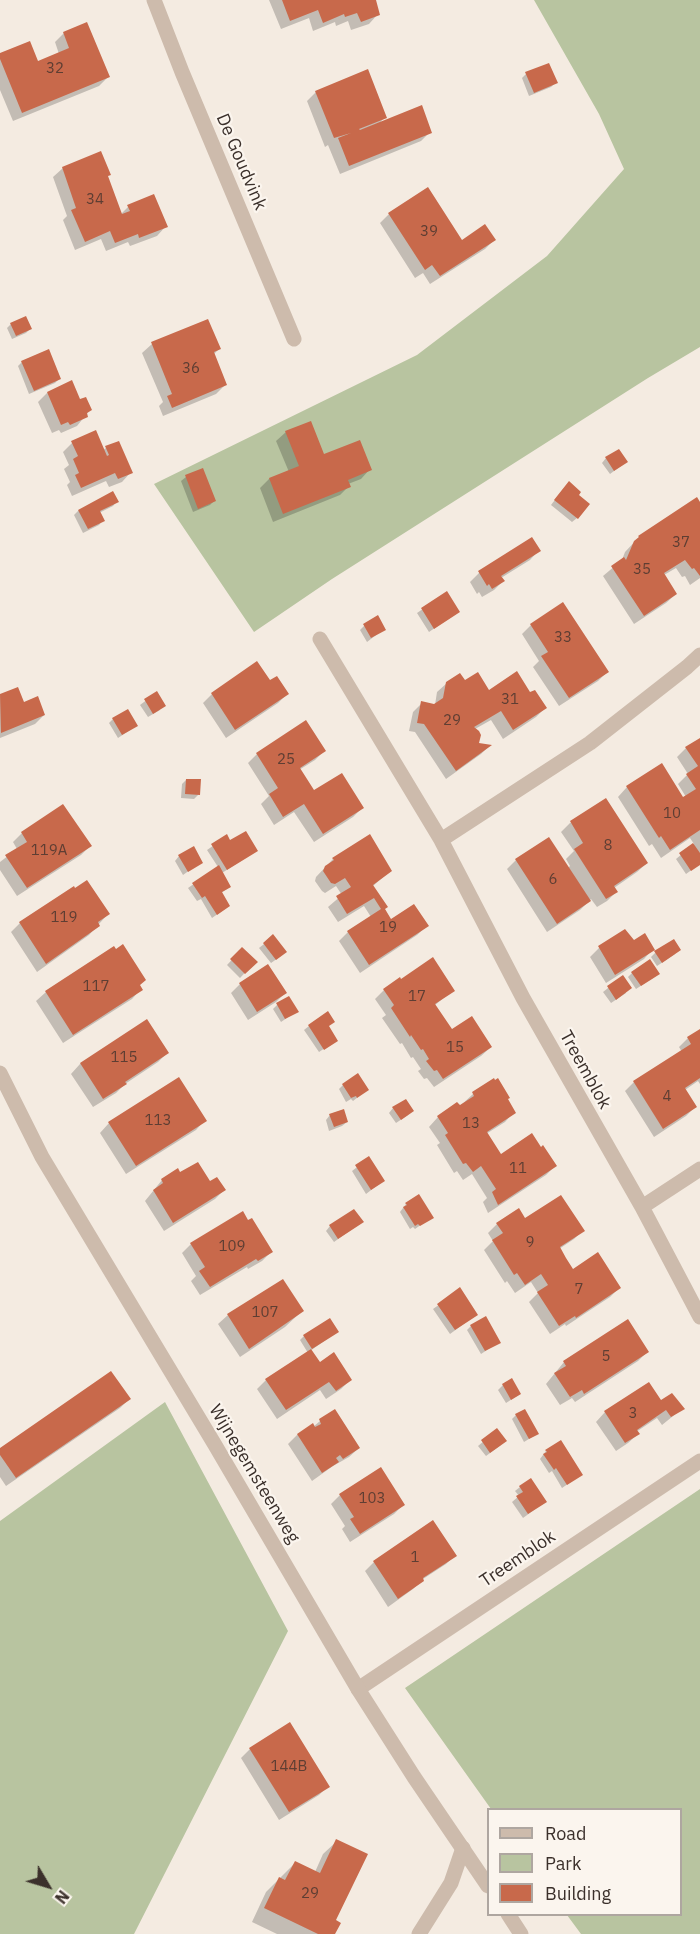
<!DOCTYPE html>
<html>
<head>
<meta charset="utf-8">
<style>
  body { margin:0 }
  #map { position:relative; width:700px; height:1934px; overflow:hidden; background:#f4ebe1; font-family:"IBM Plex Sans",sans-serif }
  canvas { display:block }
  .legend { position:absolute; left:487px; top:1808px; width:195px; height:108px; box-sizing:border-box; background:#fbf5ee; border:2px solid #aea6a0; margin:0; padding:8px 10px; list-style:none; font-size:18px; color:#3b302b }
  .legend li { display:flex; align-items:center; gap:12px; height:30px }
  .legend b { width:30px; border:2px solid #aea6a0 }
  .north { position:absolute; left:18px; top:1856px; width:60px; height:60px; -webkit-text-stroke:4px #fbf5ee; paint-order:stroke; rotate:128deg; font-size:16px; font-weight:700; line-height:24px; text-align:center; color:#3b302b }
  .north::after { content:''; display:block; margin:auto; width:21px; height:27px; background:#3b302b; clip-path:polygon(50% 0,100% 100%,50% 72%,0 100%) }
</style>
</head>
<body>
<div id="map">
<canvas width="700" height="1934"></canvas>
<ul class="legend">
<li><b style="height:8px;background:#cdbbac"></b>Road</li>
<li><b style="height:16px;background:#b8c4a0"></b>Park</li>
<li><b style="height:16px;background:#c8694b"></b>Building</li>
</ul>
<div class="north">N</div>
</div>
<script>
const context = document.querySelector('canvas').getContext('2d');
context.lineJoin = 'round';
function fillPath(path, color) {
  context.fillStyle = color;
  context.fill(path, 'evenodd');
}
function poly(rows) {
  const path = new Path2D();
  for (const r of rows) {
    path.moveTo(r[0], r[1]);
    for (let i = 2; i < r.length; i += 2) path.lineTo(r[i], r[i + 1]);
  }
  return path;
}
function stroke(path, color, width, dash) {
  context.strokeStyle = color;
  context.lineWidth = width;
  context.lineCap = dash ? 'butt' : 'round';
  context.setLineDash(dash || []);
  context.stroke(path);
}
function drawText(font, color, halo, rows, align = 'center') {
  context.font = font + ' "IBM Plex Sans",sans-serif';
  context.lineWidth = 4.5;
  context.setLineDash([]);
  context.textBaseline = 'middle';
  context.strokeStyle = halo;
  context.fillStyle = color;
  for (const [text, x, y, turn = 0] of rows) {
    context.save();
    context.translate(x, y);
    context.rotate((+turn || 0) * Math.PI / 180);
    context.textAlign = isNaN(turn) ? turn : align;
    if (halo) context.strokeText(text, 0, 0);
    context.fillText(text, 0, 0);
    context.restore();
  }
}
fillPath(poly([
  [534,0,700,0,700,347,648,378,332,579,254,632,154,484,417,355,547,256,624,169,599,114],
  [165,1402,288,1631,134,1934,0,1934,0,1521],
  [700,1489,700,1934,581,1934,567,1915,680,1914,680,1810,491,1809,405,1688]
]), '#b8c4a0');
fillPath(poly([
  [269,0,373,0,378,14,369,24,351,30,348,21,336,26,335,22,313,31,309,18,281,29],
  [64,33,108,77,99,86,13,121,0,90,0,55,37,63,59,54,55,42],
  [526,74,556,82,551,87,529,96,522,78],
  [316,92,385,117,378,125,430,132,421,141,340,174,328,145,325,147,307,101],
  [63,168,107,177,121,214,128,207,166,226,157,236,130,246,128,242,106,251,101,239,75,250,63,220,67,216,53,177],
  [389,214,461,242,494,240,485,249,430,284,423,273,415,278,380,223],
  [11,324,30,329,26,333,12,339,7,328],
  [152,344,219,349,213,355,225,385,216,394,163,416,159,406,163,402,142,353],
  [22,362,59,379,55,383,29,394,18,366],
  [47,393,80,401,90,410,77,426,61,433,59,430,52,433,38,402],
  [95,432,103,450,106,448,131,472,122,482,109,487,106,481,72,496,67,485,70,482,64,469,69,465,63,452,72,443],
  [286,432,323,456,370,469,361,479,348,484,349,486,340,495,273,522,260,488,269,479,289,472,276,441],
  [606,458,626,462,610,474,602,463],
  [202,470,214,501,210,505,193,512,181,481,186,477],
  [564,488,577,518,572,522,551,505],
  [117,501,113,506,99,513,103,520,99,525,83,533,74,515,78,511],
  [700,505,700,578,690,585,685,576,682,577,676,568,664,575,676,594,666,603,634,624,603,576,622,560,625,552,639,537],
  [531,539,539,550,530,560,501,578,503,581,494,590,482,597,479,592,477,594,470,582,479,573],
  [446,593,458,612,429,632,417,613],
  [531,625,607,672,598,681,559,706,533,667,539,661,522,634],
  [364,626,384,629,367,642,360,630],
  [465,682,489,692,530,694,545,708,536,717,503,739,491,720,475,729,477,744,489,746,481,754,446,779,415,732,409,731,413,712,422,703,435,705,437,692,447,683],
  [270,683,287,694,278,703,226,738,203,703,212,694],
  [17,689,23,704,44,715,35,724,0,738,0,696],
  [156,693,160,710,148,717,140,705],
  [113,719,136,726,118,738,109,723],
  [700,739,700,853,699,854,700,864,686,874,676,859,694,844,690,838,661,858,652,844,649,846,618,797,627,787,661,765,683,799,686,797,678,784,688,774,677,757,686,748],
  [324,751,315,760,299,770,314,793,362,808,353,817,314,842,294,812,274,825,261,804,269,796,248,763,257,754],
  [186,780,199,794,194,799,181,798,182,784],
  [606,800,647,863,637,872,614,888,616,892,607,901,597,907,591,899,580,910,547,932,507,869,516,860,568,868,570,866,566,859,574,851,561,832,570,823],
  [22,833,90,846,81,855,17,896,0,870,0,862,17,849,13,842],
  [226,837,230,842,256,851,222,873,230,887,221,893,229,906,212,918,201,899,197,901,188,888,218,867,207,850],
  [179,856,201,862,183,875,175,861],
  [333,859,390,871,373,886,391,921,427,926,417,935,360,973,339,941,348,932,371,917,364,906,338,922,328,907,342,895,336,886,325,893,322,891,315,881,316,877],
  [108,914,89,935,37,972,11,932,20,923],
  [633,942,653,949,644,959,606,983,590,957,599,948],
  [264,944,281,956,271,963,259,948],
  [114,948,141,989,132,999,63,1043,36,1001,46,992],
  [242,949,255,962,240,978,227,965],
  [655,953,675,954,657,966,651,957],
  [632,973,653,978,636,989,628,977],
  [622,977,626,993,611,1003,603,992],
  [240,984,285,993,276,1002,248,1020,231,993],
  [384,990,453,990,434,1006,451,1031,491,1047,481,1056,434,1087,427,1078,424,1079,418,1071,421,1069,413,1057,411,1058,402,1043,400,1044,382,1018,386,1015,375,999],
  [277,1005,297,1011,281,1022,273,1009],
  [147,1021,167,1053,158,1062,125,1084,116,1093,93,1107,71,1074,80,1064],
  [309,1026,327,1027,334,1042,319,1052,304,1030],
  [700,1031,700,1084,698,1081,685,1090,696,1106,686,1116,654,1137,625,1091,634,1082,682,1052,679,1047,688,1038],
  [343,1085,367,1090,353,1101,351,1099,346,1102,339,1089],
  [473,1094,506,1100,514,1112,505,1122,486,1134,501,1156,555,1166,546,1175,488,1213,483,1202,487,1198,472,1174,463,1180,457,1171,454,1173,437,1145,440,1143,429,1127,438,1117,457,1104,459,1107],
  [393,1108,408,1115,396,1123,389,1113],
  [330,1115,347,1122,342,1126,329,1131,326,1120],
  [205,1120,196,1130,126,1174,100,1133,109,1123],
  [369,1158,383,1181,366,1194,352,1171],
  [178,1171,180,1174,209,1183,224,1190,215,1199,164,1231,145,1201,162,1180],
  [419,1196,432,1217,415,1229,413,1227,410,1229,400,1212,406,1204],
  [525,1220,583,1230,574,1239,559,1249,573,1271,619,1288,610,1297,566,1326,565,1324,550,1334,529,1302,538,1293,531,1282,515,1293,507,1281,505,1283,484,1250,493,1241,488,1233,497,1224],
  [362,1222,334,1242,326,1231,330,1226],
  [191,1244,271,1252,262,1261,248,1269,247,1267,200,1295,191,1281,196,1276,182,1253],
  [283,1281,302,1311,285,1327,240,1357,218,1324,228,1315],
  [460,1290,476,1315,450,1334,433,1309],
  [471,1326,499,1342,481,1354,467,1330],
  [337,1332,310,1351,319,1364,350,1380,341,1389,326,1399,320,1390,277,1419,257,1389,266,1380,308,1353,300,1340,304,1336],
  [647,1352,638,1361,575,1402,572,1398,560,1405,546,1384,564,1362],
  [503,1385,520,1394,506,1403,498,1390],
  [129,1399,120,1408,6,1486,0,1477,0,1450],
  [661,1403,683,1408,662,1425,657,1418,636,1432,638,1434,628,1443,616,1451,596,1422,605,1412],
  [516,1415,537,1434,524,1442,512,1419],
  [320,1421,359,1448,349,1457,333,1466,312,1481,288,1444,297,1435,312,1425,313,1427],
  [497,1430,501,1445,486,1456,478,1446],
  [546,1451,581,1475,562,1488,552,1471,549,1473,540,1459],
  [520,1487,545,1502,523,1518,512,1502,519,1496,515,1491],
  [340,1495,403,1505,394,1514,350,1542,342,1529,345,1526,331,1504],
  [455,1555,446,1564,423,1579,413,1589,388,1607,365,1571,374,1562],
  [250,1749,328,1786,319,1795,279,1820,241,1758],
  [337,1841,334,1934,277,1934,252,1922,266,1892,295,1863,315,1872,323,1854]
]), '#0003');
fillPath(poly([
  [282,0,376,0,380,15,361,22,357,13,345,17,344,14,323,23,318,10,290,21],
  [87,22,110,77,22,113,0,59,0,53,30,41,38,61,69,48,63,32],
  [549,63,558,83,534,93,525,72],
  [368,69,387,118,359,129,360,130,422,105,432,133,349,166,338,138,351,133,334,138,315,91],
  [101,151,111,175,108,176,122,214,130,211,127,205,154,194,168,227,139,238,138,234,115,243,110,231,85,242,71,210,76,208,62,167],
  [428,187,462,240,485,224,496,240,440,276,432,265,425,270,388,213],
  [26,316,32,329,16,336,10,323],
  [208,319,221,349,214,352,227,385,172,408,167,396,172,394,151,342],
  [49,349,61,379,34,391,21,361],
  [72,380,80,399,86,397,92,410,87,413,88,417,70,425,68,422,61,425,47,392],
  [311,421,324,454,360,440,372,470,348,480,351,487,283,514,269,478,299,466,285,431],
  [96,430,107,456,109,455,105,446,119,441,133,473,118,479,115,473,81,488,75,475,79,473,73,459,78,456,71,441],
  [619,449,628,462,614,471,605,457],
  [203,468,216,501,198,509,185,475],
  [569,481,581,492,579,495,590,504,578,519,554,500],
  [113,491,119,502,100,511,105,521,88,529,78,510],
  [697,497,700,502,700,576,694,568,692,569,685,560,664,573,677,594,644,616,611,566,624,557,626,560,634,541,639,537,638,536],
  [532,537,541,551,501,576,505,581,492,589,489,584,487,586,478,571],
  [447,591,460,612,434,629,421,608],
  [563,602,609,672,569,698,541,656,548,652,530,624],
  [378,615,386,630,371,638,363,624],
  [257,661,270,680,277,676,289,694,235,730,211,693],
  [517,671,530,692,535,690,547,708,513,730,501,711,474,727,479,731,481,735,479,743,492,745,456,771,424,724,417,723,421,701,434,704,443,698,446,682,460,673,465,680,478,672,489,690],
  [18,687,24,702,38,696,45,715,1,733,0,694],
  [157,691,166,706,153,714,144,699],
  [128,709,138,726,122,735,112,718],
  [306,720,326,751,300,768,314,790,342,773,364,808,323,834,304,804,283,817,269,794,278,788,256,753],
  [700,738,700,830,670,850,661,836,659,838,626,786,662,763,683,797,696,789,686,774,698,766,685,747],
  [186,779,201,779,200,795,185,794],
  [606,798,648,863,614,886,618,892,606,899,574,849,583,843,570,821],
  [63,804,92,846,27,888,5,855,27,842,21,832],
  [246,831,258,851,227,870,211,844,227,834,230,840],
  [370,834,392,871,373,885,388,907,385,909,391,919,414,904,429,926,369,965,347,931,381,909,374,898,347,914,336,896,351,887,345,878,335,884,331,883,323,871,325,866,334,860,332,858],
  [549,837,591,901,557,924,515,859],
  [693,843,700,853,700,865,691,871,679,853],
  [194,846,203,863,188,872,178,855],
  [219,865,231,887,222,892,230,906,217,915,205,896,202,898,192,883],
  [87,880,110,914,98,922,100,926,46,964,19,922,74,886,75,888],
  [625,929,634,940,645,933,655,950,615,975,598,946],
  [273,934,287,952,276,960,263,943],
  [674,939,681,950,662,963,654,951],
  [123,944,146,980,140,985,143,990,73,1035,45,991,114,946,116,949],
  [242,947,258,962,245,974,230,959],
  [433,957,455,991,435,1004,452,1029,472,1016,492,1047,443,1079,437,1070,434,1071,426,1061,429,1059,423,1049,421,1050,411,1035,410,1037,391,1008,394,1005,383,989,400,977,401,979],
  [650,959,660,974,641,986,631,972],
  [268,964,287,993,257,1012,239,983],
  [623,975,632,988,616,1000,607,986],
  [289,996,299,1012,285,1019,276,1003],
  [328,1011,335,1022,329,1026,338,1041,324,1050,308,1025],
  [147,1019,169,1053,125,1082,127,1084,103,1099,80,1063],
  [700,1029,700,1078,685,1088,697,1107,663,1129,633,1081,691,1044,687,1037],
  [358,1073,369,1090,357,1098,356,1096,351,1098,342,1084],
  [179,1077,207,1121,136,1166,108,1122],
  [494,1078,495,1080,498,1078,510,1098,508,1099,516,1113,487,1132,501,1154,532,1133,541,1147,543,1145,557,1166,498,1205,492,1192,496,1189,481,1166,473,1172,466,1163,463,1164,445,1135,448,1133,437,1116,457,1102,460,1105,474,1096,472,1092],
  [406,1099,414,1111,401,1120,392,1107],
  [344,1109,348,1122,334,1127,329,1114],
  [369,1156,385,1181,371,1190,355,1165],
  [198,1162,210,1181,217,1177,226,1190,173,1223,153,1190,163,1183,161,1179,178,1168,180,1172],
  [419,1194,434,1218,420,1226,418,1224,415,1226,403,1207,407,1205,405,1203],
  [561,1195,585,1231,560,1247,566,1258,573,1269,598,1252,621,1288,576,1318,575,1316,559,1326,537,1292,548,1285,541,1274,525,1285,517,1273,514,1275,492,1240,503,1233,496,1223,519,1208,525,1218],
  [354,1209,364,1222,338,1239,329,1225],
  [243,1211,248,1220,252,1218,273,1252,258,1261,256,1259,210,1287,199,1271,205,1267,190,1243],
  [283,1279,304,1311,249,1349,227,1314],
  [460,1287,478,1315,455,1330,437,1304],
  [486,1316,501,1343,485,1351,470,1325],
  [330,1318,339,1332,312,1349,303,1335],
  [628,1319,649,1352,584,1394,582,1390,570,1397,554,1373,566,1366,563,1361],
  [311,1349,320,1362,334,1352,352,1380,336,1391,329,1382,286,1410,265,1379],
  [111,1371,131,1399,16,1478,0,1455,0,1448],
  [512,1378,521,1394,511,1400,502,1384],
  [649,1382,661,1400,672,1393,685,1409,671,1417,666,1410,637,1430,640,1434,625,1443,604,1411],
  [335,1409,360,1448,343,1459,340,1455,336,1458,339,1462,322,1473,297,1434,313,1423,315,1427,321,1424,319,1419],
  [525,1409,539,1434,529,1439,515,1414],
  [497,1428,507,1441,490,1453,481,1440],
  [561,1440,583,1475,567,1485,556,1468,554,1470,543,1454,547,1452,545,1450],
  [381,1467,405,1505,360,1534,350,1519,354,1517,339,1494],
  [531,1478,547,1502,528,1514,516,1496,523,1492,519,1486],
  [433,1520,457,1556,423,1578,424,1581,398,1599,373,1561],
  [290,1722,330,1787,289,1812,249,1748],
  [336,1839,368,1854,336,1920,341,1923,335,1934,318,1934,264,1908,279,1877,285,1880,295,1861,320,1873]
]), '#c8694b');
stroke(poly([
  [154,0,182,72,294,339],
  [320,639,441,840,523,998,642,1207,700,1317],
  [441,840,590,743,687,667,700,655],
  [642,1207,700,1169],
  [358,1689,700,1461],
  [419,1934,451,1883,463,1848]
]), '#cdbbac', 15);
stroke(poly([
  [0,1073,42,1157,215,1445,358,1689,414,1777,488,1886],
  [508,1914,521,1934]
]), '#cdbbac', 15);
drawText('15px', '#5e3e33', null, [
  ["32",55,69],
  ["34",95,200],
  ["39",429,232],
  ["36",191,369],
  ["37",681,543],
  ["35",642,570],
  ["33",563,638],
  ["31",510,700],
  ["29",452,721],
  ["25",286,760],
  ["10",672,814],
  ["8",608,846],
  ["119A",49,851],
  ["6",553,880],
  ["119",64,918],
  ["19",388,928],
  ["117",96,987],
  ["17",417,997],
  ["15",455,1048],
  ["115",124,1058],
  ["4",667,1097],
  ["113",158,1121],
  ["13",471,1124],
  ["11",518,1169],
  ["9",530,1243],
  ["109",232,1247],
  ["7",579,1290],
  ["107",265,1313],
  ["5",606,1357],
  ["3",633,1414],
  ["103",372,1499],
  ["1",415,1558],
  ["144B",289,1767],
  ["29",310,1894]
]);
drawText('18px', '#3b302b', '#fbf5ee', [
  ["De Goudvink",241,162,67],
  ["Treemblok",585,1070,61],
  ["Wijnegemsteenweg",254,1474,59],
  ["Treemblok",518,1559,-34]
]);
</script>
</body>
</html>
